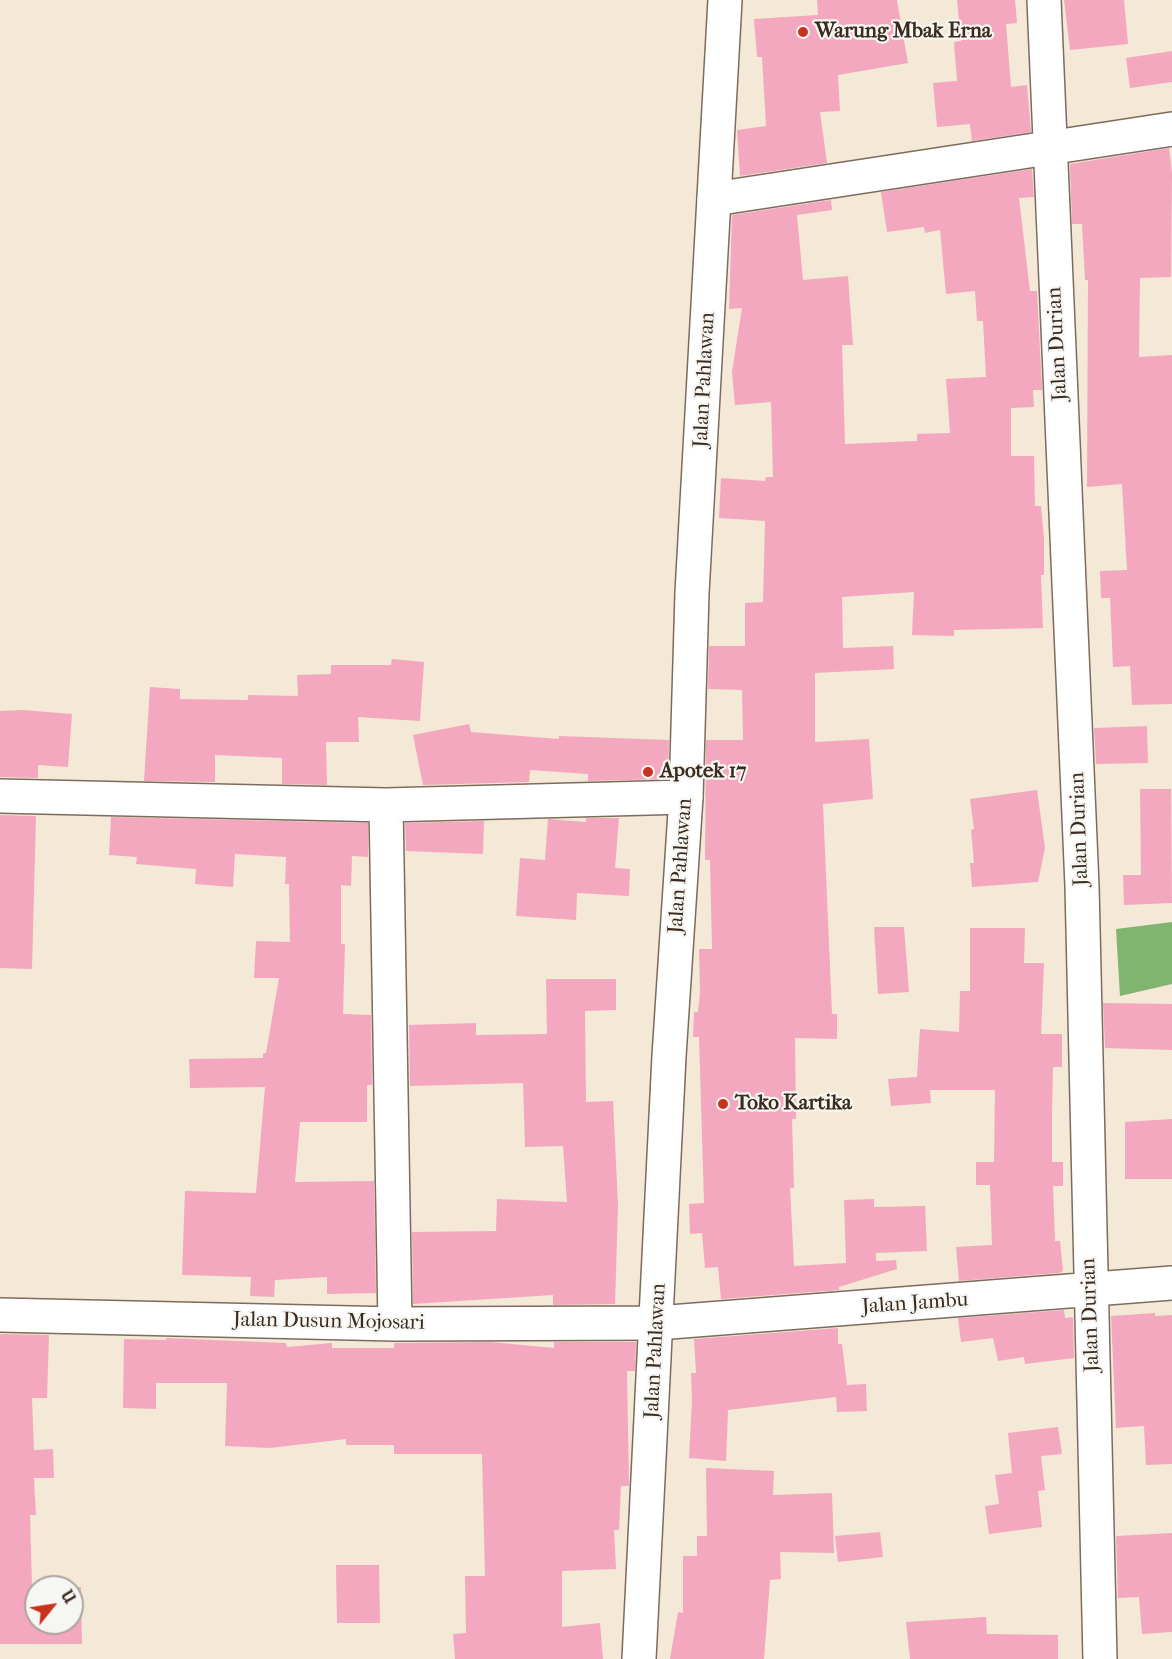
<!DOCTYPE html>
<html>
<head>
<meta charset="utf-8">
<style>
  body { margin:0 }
  #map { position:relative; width:1172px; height:1659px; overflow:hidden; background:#f4e8d6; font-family:"IM FELL French Canon",serif }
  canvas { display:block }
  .north { position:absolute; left:24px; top:1575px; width:60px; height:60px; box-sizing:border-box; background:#f6f6f2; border:2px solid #aba49d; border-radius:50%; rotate:60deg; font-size:16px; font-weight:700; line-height:24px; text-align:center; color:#3b2a1e }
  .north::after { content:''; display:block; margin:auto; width:21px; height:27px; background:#c8321e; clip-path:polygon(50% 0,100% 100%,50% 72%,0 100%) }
</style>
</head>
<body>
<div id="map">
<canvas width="1172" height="1659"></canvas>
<div class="north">U</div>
</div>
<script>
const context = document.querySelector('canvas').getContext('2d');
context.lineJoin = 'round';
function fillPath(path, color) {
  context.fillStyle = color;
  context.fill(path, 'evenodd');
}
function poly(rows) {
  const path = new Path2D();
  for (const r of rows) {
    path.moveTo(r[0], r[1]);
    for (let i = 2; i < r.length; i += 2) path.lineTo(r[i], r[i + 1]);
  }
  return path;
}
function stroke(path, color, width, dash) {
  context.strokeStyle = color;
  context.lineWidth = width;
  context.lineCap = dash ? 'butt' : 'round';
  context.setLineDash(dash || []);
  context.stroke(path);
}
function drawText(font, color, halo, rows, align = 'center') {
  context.font = font + ' "IM FELL French Canon",serif';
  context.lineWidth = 4.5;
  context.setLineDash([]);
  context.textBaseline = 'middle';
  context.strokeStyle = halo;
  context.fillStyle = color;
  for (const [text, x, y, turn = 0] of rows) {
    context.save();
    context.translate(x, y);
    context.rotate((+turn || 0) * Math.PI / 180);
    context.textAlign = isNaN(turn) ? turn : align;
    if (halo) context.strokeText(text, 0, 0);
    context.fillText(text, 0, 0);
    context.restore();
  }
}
fillPath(poly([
  [1172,922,1172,984,1120,996,1116,929]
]), '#80b46f');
fillPath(poly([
  [817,0,897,0,908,63,838,75,840,111,820,112,827,163,740,176,737,130,766,126,762,57,757,57,754,19,818,15],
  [957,0,1015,0,1017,23,1006,24,1011,87,1027,85,1031,132,972,141,970,124,937,127,933,83,957,81,954,42,961,41],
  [1064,0,1124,0,1128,44,1070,50],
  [1172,51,1172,82,1130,88,1126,58],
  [1169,148,1172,173,1171,277,1140,278,1139,357,1172,355,1172,704,1132,705,1130,666,1113,667,1110,598,1101,598,1100,571,1127,570,1122,484,1087,487,1088,280,1085,280,1082,224,1072,224,1070,164],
  [1032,169,1034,197,1019,198,1030,291,1037,291,1042,390,1033,390,1034,407,1011,408,1011,456,1034,456,1035,506,1041,506,1044,538,1044,575,1041,575,1043,628,954,630,954,636,912,635,914,592,842,597,843,648,893,646,894,669,815,673,815,742,869,739,873,799,823,804,832,1014,837,1014,837,1039,795,1038,796,1119,792,1119,794,1188,790,1188,794,1266,846,1263,844,1200,874,1199,874,1207,925,1206,927,1251,876,1253,876,1261,896,1260,897,1269,839,1287,839,1290,721,1299,718,1267,705,1268,702,1233,690,1234,689,1204,704,1203,699,1037,693,1037,694,1012,698,1012,700,992,699,949,712,949,710,860,705,860,706,740,743,740,742,690,708,689,709,646,745,646,745,603,763,602,765,521,719,518,721,478,765,481,766,477,773,477,771,402,735,405,732,372,742,308,729,309,732,215,831,200,832,210,797,215,803,280,848,276,853,345,842,345,845,444,917,441,917,434,950,433,946,379,986,377,983,321,977,321,975,291,946,294,940,230,925,233,924,227,887,232,881,192],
  [392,659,424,662,420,721,358,717,359,742,326,742,327,785,282,784,282,758,215,755,215,782,144,781,150,687,180,689,180,699,248,700,248,695,298,696,297,675,331,674,331,665,391,665],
  [23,710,72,714,68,767,38,765,38,778,0,777,0,711],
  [469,724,471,732,559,739,559,736,669,740,668,779,588,781,588,774,530,770,529,782,423,785,413,735],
  [1147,726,1148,763,1096,764,1094,728],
  [1140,789,1171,789,1172,903,1124,905,1123,875,1141,875],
  [1037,790,1045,848,1038,882,972,887,970,863,974,863,971,830,974,829,970,799],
  [0,815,36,816,32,969,0,968],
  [111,817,368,823,368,857,352,856,351,886,341,885,341,944,345,944,343,1014,371,1015,372,1085,367,1085,367,1122,300,1122,295,1182,374,1181,376,1293,327,1294,327,1277,275,1280,274,1297,250,1296,251,1277,182,1275,185,1191,256,1193,265,1087,190,1088,189,1059,263,1058,263,1053,266,1053,279,978,254,978,256,941,290,942,289,884,285,884,286,857,235,854,233,887,195,884,196,869,136,864,137,857,109,855],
  [586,818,619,818,615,868,630,869,629,896,577,893,576,920,516,916,520,858,545,860,548,819,586,822],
  [484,821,483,854,406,851,405,823],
  [874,927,904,927,909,992,878,994],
  [970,928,1025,928,1024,963,1044,963,1041,1034,1062,1034,1062,1067,1053,1067,1052,1113,1052,1162,1063,1162,1063,1186,1053,1186,1055,1241,1060,1241,1063,1271,1059,1273,959,1281,956,1247,992,1245,990,1185,976,1185,976,1162,994,1162,995,1090,930,1090,931,1103,891,1106,888,1079,917,1077,920,1029,959,1032,960,991,970,991],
  [546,979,616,979,616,1010,585,1011,586,1102,613,1101,618,1205,615,1304,553,1305,553,1295,413,1304,412,1232,496,1231,497,1199,567,1202,563,1146,525,1147,523,1083,410,1086,409,1025,476,1023,476,1035,547,1034],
  [1103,1003,1172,1004,1172,1050,1105,1048],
  [1172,1119,1172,1179,1125,1179,1125,1122],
  [1064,1310,1065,1318,1073,1317,1074,1358,1025,1364,1024,1357,998,1361,993,1338,961,1342,958,1318],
  [1155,1313,1155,1316,1172,1315,1172,1464,1146,1465,1144,1426,1116,1428,1111,1316],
  [838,1328,838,1344,842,1344,847,1385,866,1384,867,1411,837,1412,836,1397,728,1410,726,1461,689,1458,692,1401,691,1373,696,1373,694,1339],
  [0,1334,49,1335,47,1398,32,1398,34,1450,53,1449,54,1478,34,1478,36,1515,30,1515,32,1587,36,1587,36,1623,72,1623,72,1587,81,1587,82,1644,0,1644],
  [166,1338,286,1343,287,1347,332,1343,332,1348,394,1348,394,1343,491,1342,554,1348,554,1342,636,1342,635,1371,627,1371,629,1486,621,1486,619,1530,614,1530,616,1569,562,1571,562,1627,600,1623,603,1659,455,1659,453,1634,466,1633,465,1576,485,1576,482,1454,394,1454,394,1445,346,1445,346,1439,270,1448,225,1446,227,1383,156,1383,156,1409,123,1408,124,1339,166,1340],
  [1058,1427,1062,1454,1041,1456,1045,1490,1038,1491,1042,1527,989,1534,985,1506,999,1504,995,1475,1012,1473,1008,1433],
  [706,1468,774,1471,773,1495,832,1493,834,1553,780,1552,781,1579,770,1580,764,1659,670,1659,678,1612,683,1613,683,1556,697,1556,697,1536,707,1536],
  [880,1532,883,1557,838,1562,835,1536],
  [1172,1533,1172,1632,1142,1634,1139,1597,1118,1598,1116,1536],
  [336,1565,379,1565,380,1623,337,1623],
  [986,1617,987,1634,1058,1635,1058,1659,910,1659,906,1622]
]), '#f3a8bf');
const minor = poly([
  [1044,0,1082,886,1100,1659],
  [714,199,1172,129],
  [0,796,386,805,686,797],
  [386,805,395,1324],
  [0,1315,395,1324,657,1323,1172,1283]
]);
const secondary = poly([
  [639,1659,669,1056,686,797,692,593,725,0]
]);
stroke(minor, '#7c6c5e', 36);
stroke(secondary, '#7c6c5e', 36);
stroke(minor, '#fff', 33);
stroke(secondary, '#fff', 33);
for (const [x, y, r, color] of [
  [803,32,6,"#c8321e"],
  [648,772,6,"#c8321e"],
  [723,1104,6,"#c8321e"]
]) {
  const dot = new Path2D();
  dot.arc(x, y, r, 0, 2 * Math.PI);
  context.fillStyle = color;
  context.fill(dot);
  stroke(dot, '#f6f6f2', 2);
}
drawText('bold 21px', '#3b2a1e', '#f6f6f2', [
  ["Warung Mbak Erna",815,32],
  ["Apotek 17",660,772],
  ["Toko Kartika",735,1104]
], 'left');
drawText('21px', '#3b2a1e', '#f6f6f2', [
  ["Jalan Durian",1058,344,-93],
  ["Jalan Pahlawan",705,380,-87],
  ["Jalan Durian",1080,829,-92],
  ["Jalan Pahlawan",681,866,-86],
  ["Jalan Jambu",915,1304,-4],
  ["Jalan Durian",1091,1315,-92],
  ["Jalan Dusun Mojosari",329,1322,1],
  ["Jalan Pahlawan",656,1351,-87]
]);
</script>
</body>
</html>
